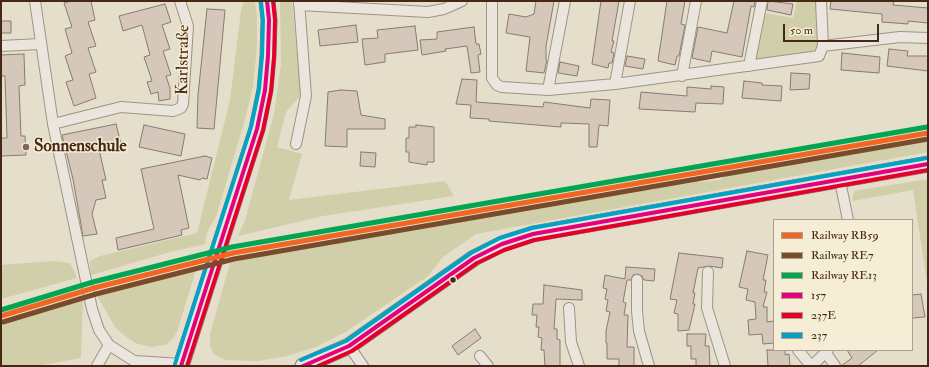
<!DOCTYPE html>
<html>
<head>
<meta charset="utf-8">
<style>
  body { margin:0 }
  #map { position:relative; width:929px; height:367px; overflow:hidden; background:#e5decb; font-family:"IM FELL Double Pica",serif }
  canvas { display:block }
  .frame { position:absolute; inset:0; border:2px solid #462915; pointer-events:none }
  .legend { position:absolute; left:773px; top:219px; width:140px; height:132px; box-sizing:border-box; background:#f5edd6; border:1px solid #af9f89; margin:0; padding:5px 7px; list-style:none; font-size:12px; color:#462915 }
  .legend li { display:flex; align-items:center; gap:8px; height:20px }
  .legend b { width:20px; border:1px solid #af9f89 }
  .scale { position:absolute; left:783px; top:24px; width:96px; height:18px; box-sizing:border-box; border:2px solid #462915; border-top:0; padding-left:5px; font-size:12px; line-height:14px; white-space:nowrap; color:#462915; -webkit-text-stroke:3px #f5edd6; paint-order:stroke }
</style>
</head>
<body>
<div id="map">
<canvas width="929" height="367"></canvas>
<div class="frame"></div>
<ul class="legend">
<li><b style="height:5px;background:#f26522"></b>Railway RB59</li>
<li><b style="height:5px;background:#7a4b2a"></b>Railway RE7</li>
<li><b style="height:5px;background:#00a651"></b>Railway RE13</li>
<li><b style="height:5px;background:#e5007d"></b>157</li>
<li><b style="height:5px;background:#e4002b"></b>237E</li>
<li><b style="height:5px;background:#04a3c5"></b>237</li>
</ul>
<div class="scale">50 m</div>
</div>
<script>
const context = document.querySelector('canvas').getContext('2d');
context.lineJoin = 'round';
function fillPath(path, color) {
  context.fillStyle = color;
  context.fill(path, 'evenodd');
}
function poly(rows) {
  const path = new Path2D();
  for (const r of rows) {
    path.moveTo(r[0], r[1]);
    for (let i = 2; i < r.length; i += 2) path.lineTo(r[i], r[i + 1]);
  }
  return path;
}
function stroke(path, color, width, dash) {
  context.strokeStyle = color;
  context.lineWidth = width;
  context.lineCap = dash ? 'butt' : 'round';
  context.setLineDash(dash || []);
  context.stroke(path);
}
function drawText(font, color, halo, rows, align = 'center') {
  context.font = font + ' "IM FELL Double Pica",serif';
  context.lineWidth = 3;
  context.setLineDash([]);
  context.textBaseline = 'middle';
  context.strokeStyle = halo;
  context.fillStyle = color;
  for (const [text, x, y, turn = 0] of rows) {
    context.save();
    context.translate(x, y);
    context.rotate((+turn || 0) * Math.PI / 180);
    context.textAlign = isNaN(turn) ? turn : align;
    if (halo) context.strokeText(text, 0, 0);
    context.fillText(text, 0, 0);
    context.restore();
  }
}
fillPath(poly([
  [244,1,255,1,257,17,257,47,253,87,244,123,216,217,207,232,205,244,170,252,91,275,90,261,100,256,197,233,230,100,241,11],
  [280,1,292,1,301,95,286,112,277,147,302,154,289,200,445,181,454,196,323,216,238,236,245,220,274,114,281,64],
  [797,1,816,1,817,46,812,53,755,59,764,13,793,18],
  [928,141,928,152,476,234,443,257,428,276,347,331,316,347,287,356,258,361,225,360,214,354,210,347,210,334,230,263,305,246,434,223,455,221,464,216,559,201,568,203,587,197,692,179,702,182,720,180,729,173,861,153,872,150],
  [928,179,928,289,913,190,852,201,854,191],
  [53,261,70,263,77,278,1,299,1,265],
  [196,270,177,332,172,340,165,345,152,347,138,344,126,337,115,327,96,294],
  [83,298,81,358,37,366,1,366,1,325,69,305,73,301]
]), '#d0cfa9');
const building = poly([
  [71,1,91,1,95,20,88,22,96,46,88,48,96,72,89,74,96,98,74,106,66,82,73,80,65,56,72,53,65,29,72,27,64,3,71,1],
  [536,1,554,1,546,46,546,60,547,60,544,73,526,71,530,37,506,33,509,14,526,17,534,14,536,1],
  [601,1,619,1,612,41,614,41,611,52,614,53,612,63,609,63,608,68,592,64,601,1],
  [667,1,685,1,681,24,685,25,679,56,677,56,675,65,658,61,667,1],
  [734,1,755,1,754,7,751,6,742,57,712,51,710,62,692,58,698,27,727,33,734,1],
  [768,1,793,4,791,15,767,10,768,1],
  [831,1,894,1,893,5,928,8,928,23,908,21,908,24,882,22,882,14,830,9,831,1],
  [165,4,171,22,162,25,170,49,163,51,171,75,166,76,170,88,170,99,159,101,158,92,151,94,147,82,152,81,144,57,150,55,142,25,123,31,119,16,165,4],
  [207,9,225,10,214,129,197,128,198,95,207,9],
  [1,21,11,21,11,33,1,33,1,21],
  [356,25,358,42,320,46,318,30,356,25],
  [415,26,418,50,385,54,385,62,365,65,362,39,378,38,377,30,415,26],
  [474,27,476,44,479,44,481,54,478,55,480,72,471,73,467,46,445,49,446,51,422,55,420,40,437,39,437,32,474,27],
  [889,49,908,51,907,56,928,56,928,71,887,66,889,49],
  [842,53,880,57,879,73,841,70,842,53],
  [24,54,25,85,19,86,21,136,25,136,26,155,1,156,1,138,7,138,5,76,1,76,1,55,24,54],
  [627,56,645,59,643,69,625,66,627,56],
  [560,62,579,66,577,76,558,73,560,62],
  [791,73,810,74,809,89,790,90,791,73],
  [462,79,477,80,476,102,543,107,544,102,590,108,591,99,610,100,608,126,599,125,597,147,589,147,589,124,561,123,561,127,489,121,489,119,470,118,471,105,456,104,462,79],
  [744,81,762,83,762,85,782,86,781,101,742,98,744,81],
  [711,86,724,87,723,104,696,103,695,112,639,109,641,92,687,96,687,87,711,89,711,86],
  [341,90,357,91,361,115,385,119,385,129,347,129,347,147,325,146,328,92,341,90],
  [116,124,121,144,99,149,106,180,102,180,106,198,96,200,92,214,97,234,83,236,73,179,62,135,116,124],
  [144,125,185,134,181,156,139,147,144,125],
  [416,125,434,127,434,162,427,162,427,165,409,162,409,152,406,152,406,138,409,138,409,127,416,127,416,125],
  [361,152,376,153,375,167,360,166,361,152],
  [205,156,212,158,207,179,202,178,200,180,178,175,189,228,181,230,182,235,118,250,116,238,154,229,141,169,205,156],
  [747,251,768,255,763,280,766,280,764,292,767,292,763,307,767,307,767,322,774,321,774,343,763,344,762,334,749,335,748,320,756,319,755,302,746,300,748,289,739,287,747,251],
  [679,253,723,258,722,268,709,266,698,268,693,293,695,293,693,304,695,304,689,330,678,331,678,314,674,313,677,300,670,299,679,253],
  [626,267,655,269,654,281,644,280,642,276,637,274,633,275,631,280,627,280,623,302,626,303,624,315,628,315,627,347,634,347,634,366,619,366,619,359,607,359,607,343,606,343,606,331,610,312,606,311,608,300,605,299,607,289,603,288,605,275,625,279,626,267],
  [544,285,582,290,582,300,556,299,554,329,557,329,557,339,560,340,560,366,545,366,544,350,541,350,542,338,538,337,539,327,536,327,537,315,532,315,533,304,543,304,544,285],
  [921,294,925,317,912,318,912,295,921,294],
  [475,329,481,338,458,355,452,346,475,329],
  [687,334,706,334,705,346,709,346,710,366,696,366,696,359,691,359,691,346,687,346,687,334],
  [767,350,785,350,785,355,789,354,790,366,768,366,767,350],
  [847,350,878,350,858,366,841,366,852,358,847,350]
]);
fillPath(building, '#d5c8bb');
stroke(building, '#857c70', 1);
const minor = poly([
  [35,1,53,124,92,309,99,330,109,345,142,366],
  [492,1,492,78,497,85,502,87,548,90,615,84,819,56,823,46,900,37,928,38],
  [821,1,823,46],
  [299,5,428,12,444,9,462,1],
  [1,46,40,44],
  [749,66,762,1],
  [682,76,696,1],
  [615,84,630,1],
  [548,90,565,1],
  [53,124,121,107,173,111,181,108,183,104,188,26,180,1],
  [296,144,306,96,299,1],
  [840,181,848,220],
  [708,272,707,308,725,366],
  [637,280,637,311,639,331,649,366],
  [569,308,571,342,579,366],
  [349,346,363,366],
  [798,350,811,366],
  [826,353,835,366],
  [480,356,488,366],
  [135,361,181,364],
  [97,366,109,345],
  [812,366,828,350]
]);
const secondary = poly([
  [181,366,257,129,265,90,268,56,269,20,267,1],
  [303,366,349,346,474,258,502,244,533,234,928,164]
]);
stroke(minor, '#9c9487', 12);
stroke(secondary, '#857c70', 17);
stroke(minor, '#eae6dd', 10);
stroke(secondary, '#eae6dd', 15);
stroke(poly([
  [181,366,257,129,265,90,268,56,269,20,267,1],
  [303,366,349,346,474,258,502,244,533,234,928,164]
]), '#e5007d', 4);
stroke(poly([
  [187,366,263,130,271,91,274,57,275,20,273,1],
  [318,366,352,351,477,263,504,250,534,240,928,170]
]), '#e4002b', 4);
stroke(poly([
  [301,360,346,341,471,253,500,238,532,228,927,158],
  [175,364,251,127,259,89,262,56,263,20,261,2]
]), '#04a3c5', 4);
stroke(poly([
  [1,316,94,288,233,253,928,133]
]), '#f26522', 5);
stroke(poly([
  [3,322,96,294,234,259,928,139]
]), '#7a4b2a', 5);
stroke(poly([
  [1,310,93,282,232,247,927,127]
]), '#00a651', 5);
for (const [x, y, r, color] of [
  [26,147,4,"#7e6855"],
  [453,280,3.5,"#462915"]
]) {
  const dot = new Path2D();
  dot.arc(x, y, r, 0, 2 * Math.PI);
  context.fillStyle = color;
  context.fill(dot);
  stroke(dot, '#f5edd6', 1.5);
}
drawText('17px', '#462915', '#f5edd6', [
  ["Karlstraße",184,60,-89]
]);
drawText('bold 17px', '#462915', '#f5edd6', [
  ["Sonnenschule",34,147]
], 'left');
</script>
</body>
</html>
